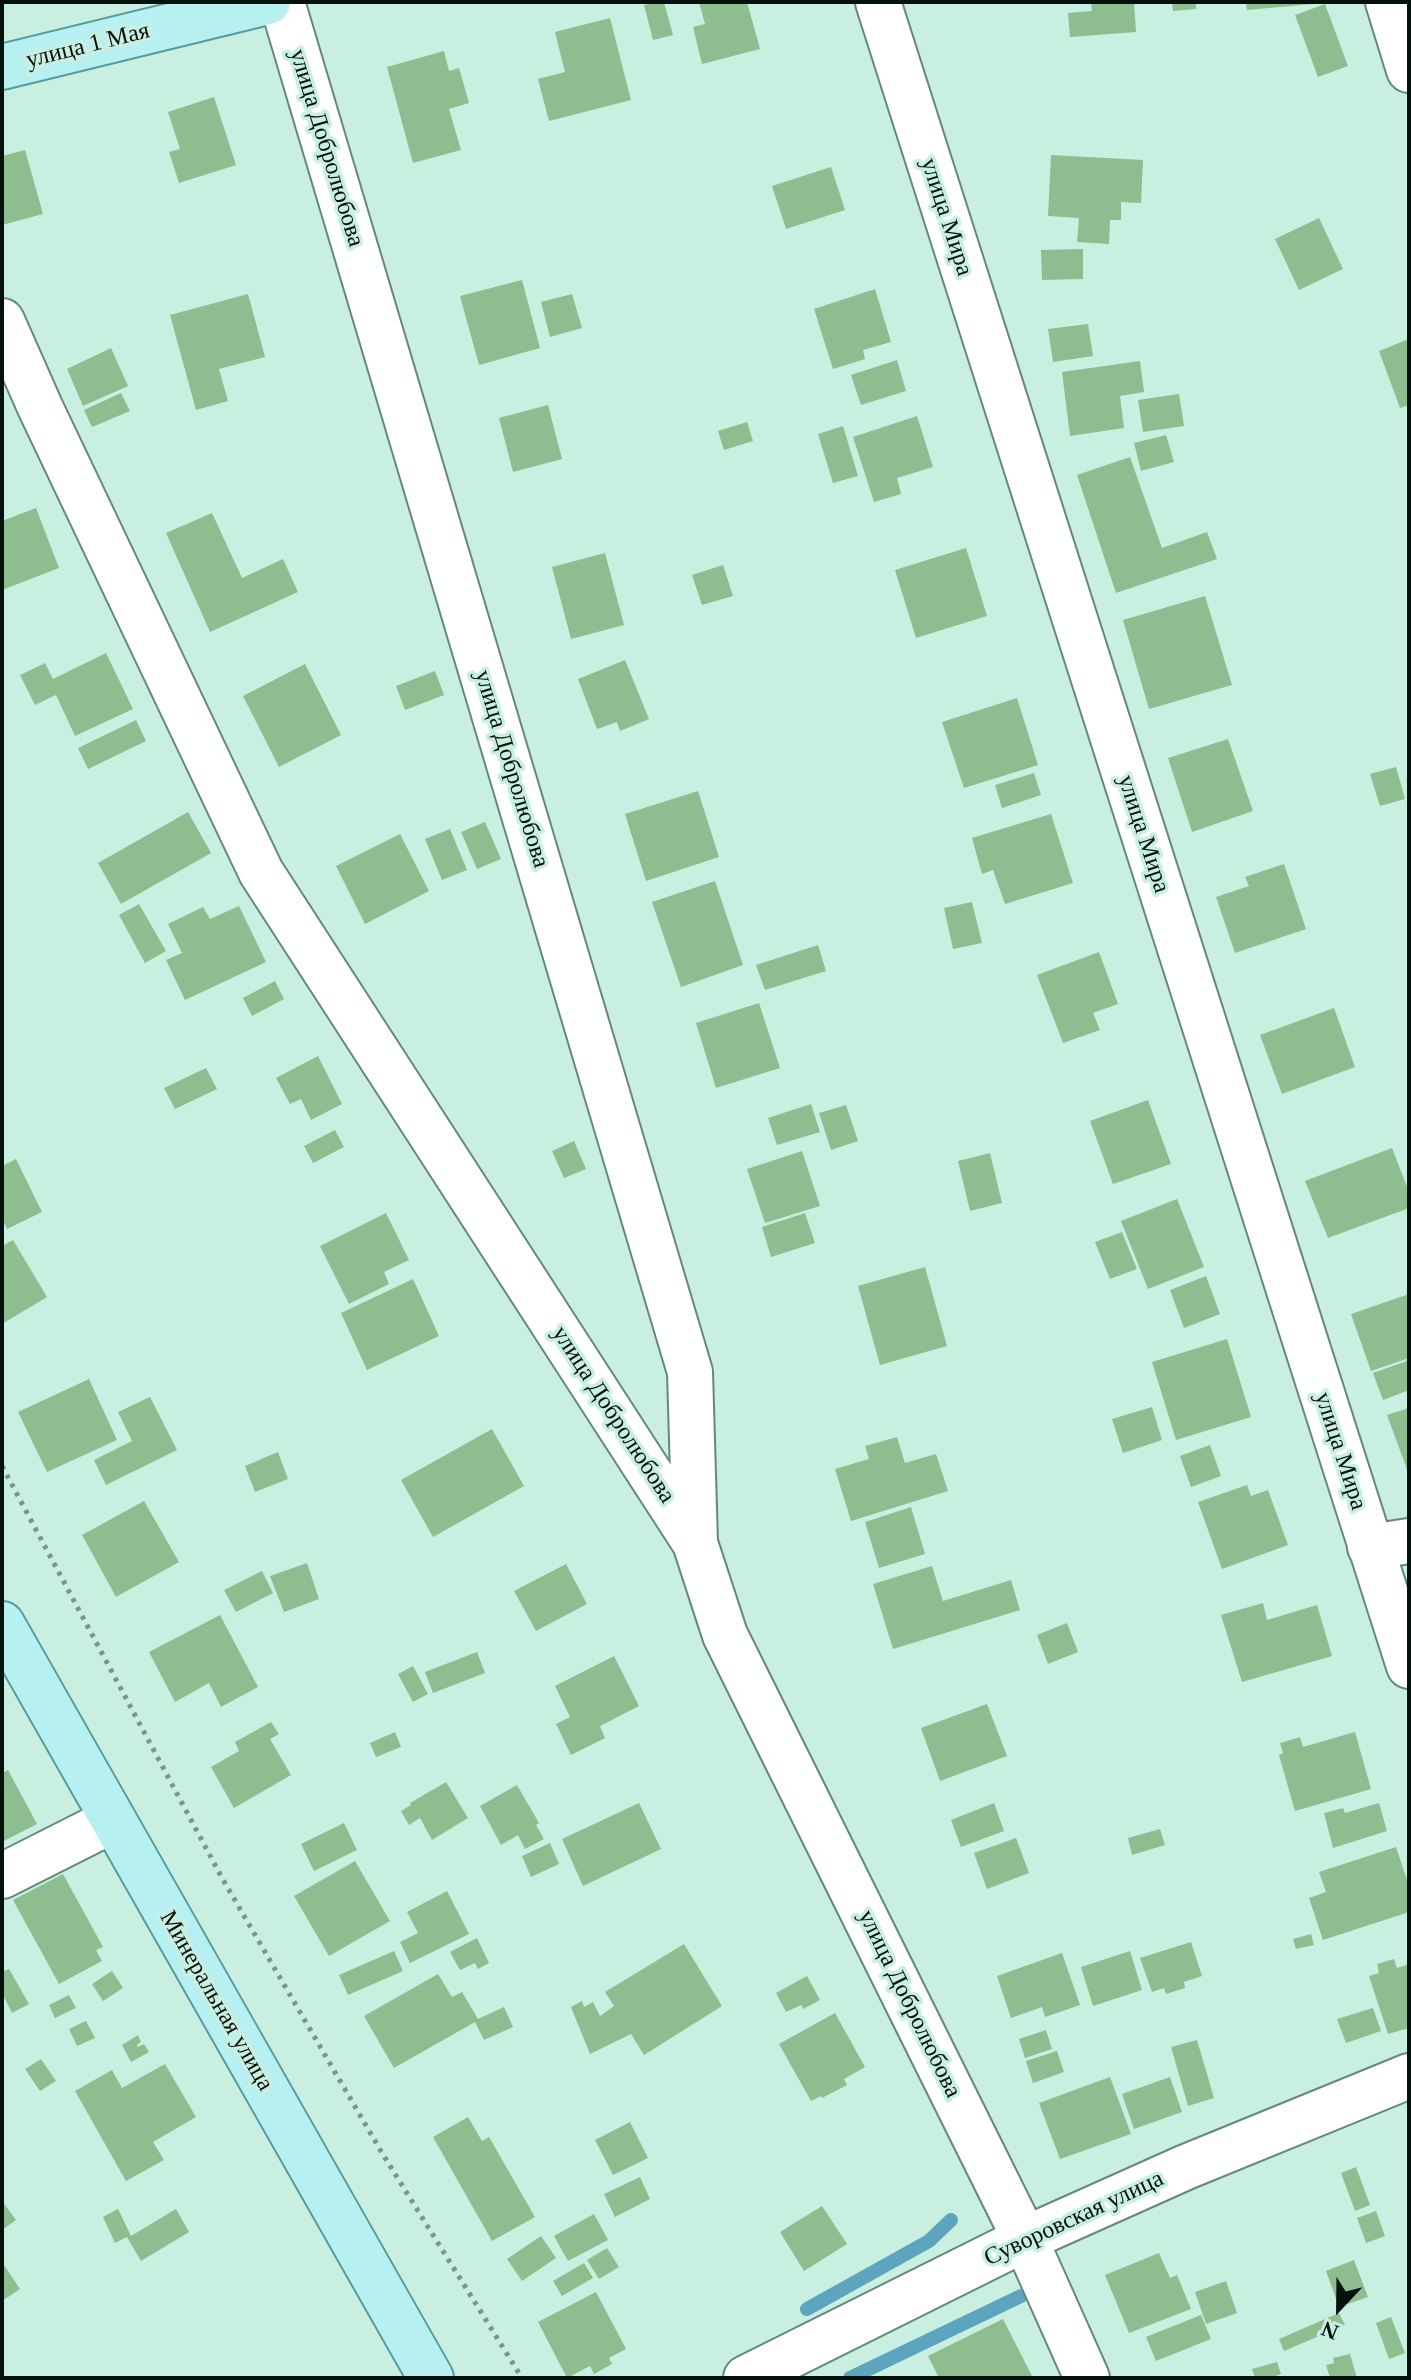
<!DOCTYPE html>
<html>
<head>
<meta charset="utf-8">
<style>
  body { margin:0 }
  #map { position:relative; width:1411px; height:2380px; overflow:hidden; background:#c9efe1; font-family:"Times New Roman",serif }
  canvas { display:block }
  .frame { position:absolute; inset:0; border:4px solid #04110d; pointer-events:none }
  .north { position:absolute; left:1299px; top:2268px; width:80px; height:80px; -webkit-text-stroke:6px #c9efe1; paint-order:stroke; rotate:202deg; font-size:22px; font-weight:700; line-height:32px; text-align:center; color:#04110d }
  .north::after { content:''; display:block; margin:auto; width:28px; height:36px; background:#04110d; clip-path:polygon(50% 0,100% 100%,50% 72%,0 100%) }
</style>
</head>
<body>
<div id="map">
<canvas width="1411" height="2380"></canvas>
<div class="frame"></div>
<div class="north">N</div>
</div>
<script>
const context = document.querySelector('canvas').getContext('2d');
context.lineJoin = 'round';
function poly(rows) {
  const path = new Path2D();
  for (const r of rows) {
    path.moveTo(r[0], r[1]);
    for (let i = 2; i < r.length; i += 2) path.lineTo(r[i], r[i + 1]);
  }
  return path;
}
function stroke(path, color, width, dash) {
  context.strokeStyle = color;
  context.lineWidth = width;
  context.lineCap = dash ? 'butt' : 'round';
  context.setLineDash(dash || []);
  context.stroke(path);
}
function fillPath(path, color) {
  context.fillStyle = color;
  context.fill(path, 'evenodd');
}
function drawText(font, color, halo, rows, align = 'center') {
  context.font = font + ' "Times New Roman",serif';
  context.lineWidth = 7;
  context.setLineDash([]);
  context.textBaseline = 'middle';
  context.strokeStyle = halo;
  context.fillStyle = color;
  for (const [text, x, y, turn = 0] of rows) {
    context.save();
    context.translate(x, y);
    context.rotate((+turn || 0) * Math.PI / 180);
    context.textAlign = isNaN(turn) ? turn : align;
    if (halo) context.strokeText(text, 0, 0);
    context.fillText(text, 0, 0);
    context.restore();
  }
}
stroke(poly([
  [807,2309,929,2241,951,2220],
  [850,2378,1021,2296]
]), '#5da5be', 14);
fillPath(poly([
  [658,2,664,2,673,35,653,40,644,5],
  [699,2,747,2,760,49,702,64,693,27,705,24],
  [1091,2,1134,2,1136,32,1070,37,1068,13,1092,11],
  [1172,2,1196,2,1196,9,1173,11],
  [1246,2,1312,2,1312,4,1247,10],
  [1325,4,1348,66,1318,77,1295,15],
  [610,18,631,100,549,121,538,79,565,72,555,32],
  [444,51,449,71,459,68,469,103,449,109,461,150,413,163,387,67],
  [214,97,236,165,179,183,169,152,180,149,168,112],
  [25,150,43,214,2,225,2,156],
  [1051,155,1143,160,1141,203,1121,202,1121,220,1110,220,1109,244,1077,242,1079,218,1048,216],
  [831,167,845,210,786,229,772,186],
  [1319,218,1343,269,1299,290,1275,239],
  [1083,249,1083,279,1042,280,1041,250],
  [522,280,540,348,479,365,460,296],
  [875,289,891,342,863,350,865,359,833,369,814,309],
  [248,294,265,357,219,369,228,401,196,410,170,315],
  [572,294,582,328,550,337,541,302],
  [1088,324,1093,356,1053,362,1048,329],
  [1409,339,1409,405,1400,408,1379,351],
  [111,348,128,386,83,406,67,369],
  [897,360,906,391,861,405,851,375],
  [1140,361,1144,392,1120,396,1124,428,1070,436,1062,372],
  [121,393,130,411,92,427,84,410],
  [1179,394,1184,426,1143,432,1138,400],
  [548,405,562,459,513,472,499,418],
  [917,416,933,467,897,478,901,494,874,502,853,437],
  [747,422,753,441,724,450,718,431],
  [843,426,858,476,833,483,818,434],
  [1166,435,1174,462,1141,471,1134,443],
  [1130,457,1162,548,1207,532,1217,559,1116,593,1077,475],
  [36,508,59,568,2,590,2,521],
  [212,513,242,578,283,559,298,592,210,632,166,533],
  [966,548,987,616,916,638,895,570],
  [605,553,624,625,571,639,552,567],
  [723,565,733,596,702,605,692,575],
  [1205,596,1232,685,1149,709,1123,620],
  [106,653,133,709,75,736,56,695,35,705,20,675,45,663,53,679],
  [625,660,649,719,620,731,617,722,597,729,578,679],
  [305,664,341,735,279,767,243,696],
  [435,671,444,695,405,710,396,686],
  [1017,698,1038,765,964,788,942,722],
  [136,720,146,741,88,769,78,748],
  [1228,739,1253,811,1192,832,1168,758],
  [1396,767,1405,799,1380,806,1370,774],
  [1034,773,1041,795,1002,808,995,785],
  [698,791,719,857,646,881,625,814],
  [188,812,211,853,121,904,98,863],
  [1051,814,1073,883,1005,904,993,870,982,874,972,838],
  [485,822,501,859,477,869,461,832],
  [450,829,467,870,442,880,425,839],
  [400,834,429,891,365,924,336,866],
  [1284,864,1306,929,1235,953,1216,897,1249,886,1245,877],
  [715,881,743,965,681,987,652,902],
  [972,902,982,943,953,949,944,908],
  [139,904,166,951,145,963,119,915],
  [239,906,266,962,185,1000,166,960,182,953,168,924,203,907,210,919],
  [818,945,826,971,765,990,756,965],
  [1099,952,1118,1004,1093,1013,1100,1030,1063,1043,1037,975],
  [275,981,284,999,252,1016,243,998],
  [759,1003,780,1068,716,1088,696,1023],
  [1334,1008,1355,1067,1282,1094,1260,1035],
  [318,1056,342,1104,311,1120,301,1099,290,1104,276,1078],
  [206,1068,217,1089,175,1109,164,1088],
  [1148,1100,1171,1164,1113,1184,1090,1121],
  [811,1104,820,1132,777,1145,768,1118],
  [846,1105,858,1141,831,1150,819,1113],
  [335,1130,344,1147,313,1163,304,1146],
  [574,1141,586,1169,564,1178,552,1151],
  [1392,1148,1409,1192,1409,1208,1328,1238,1305,1181],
  [802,1151,820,1206,765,1223,747,1169],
  [990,1153,1002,1203,970,1211,958,1161],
  [16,1159,42,1212,7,1229,2,1218,2,1166],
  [1177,1199,1204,1267,1148,1289,1121,1221],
  [386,1213,409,1260,384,1272,389,1284,349,1304,320,1246],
  [805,1213,815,1243,771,1257,762,1227],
  [1122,1232,1137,1269,1110,1279,1095,1242],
  [13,1240,47,1297,2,1324,2,1246],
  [925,1267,947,1346,880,1365,858,1286],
  [1206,1276,1220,1314,1184,1328,1170,1290],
  [413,1279,439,1336,367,1370,341,1313],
  [1409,1294,1409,1358,1371,1371,1351,1314],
  [1227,1339,1251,1417,1176,1440,1152,1362],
  [1407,1361,1409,1390,1383,1400,1373,1373],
  [89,1379,117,1440,47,1472,18,1412],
  [150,1397,177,1450,106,1485,94,1460,132,1441,118,1412],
  [1152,1407,1162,1440,1123,1453,1112,1419],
  [1409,1408,1409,1475,1387,1415],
  [492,1429,524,1486,433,1537,401,1480],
  [897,1437,905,1463,936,1454,948,1491,851,1521,835,1469,869,1459,865,1446],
  [1210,1445,1221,1476,1191,1487,1180,1456],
  [278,1452,288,1479,255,1492,245,1466],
  [1247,1485,1251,1496,1268,1490,1288,1545,1222,1569,1198,1502],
  [144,1501,179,1562,116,1597,82,1535],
  [911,1507,925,1554,879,1568,865,1522],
  [307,1563,319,1599,284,1612,270,1576],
  [566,1564,587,1604,536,1631,514,1591],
  [932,1566,943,1601,1011,1580,1020,1610,893,1649,873,1584],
  [262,1571,273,1593,236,1612,224,1590],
  [1263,1603,1267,1620,1317,1605,1332,1656,1242,1682,1221,1615],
  [220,1615,258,1687,221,1707,209,1683,175,1702,149,1652],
  [1067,1623,1078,1652,1048,1664,1037,1635],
  [477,1652,485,1673,433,1693,425,1672],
  [614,1656,639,1706,600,1726,605,1738,571,1755,556,1724,570,1717,555,1686],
  [413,1666,428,1694,413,1702,398,1674],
  [987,1704,1007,1756,940,1781,921,1728],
  [271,1722,279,1734,270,1739,291,1775,234,1808,211,1767,239,1751,235,1742],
  [395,1732,401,1747,376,1757,370,1743],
  [1355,1732,1371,1789,1295,1811,1279,1755,1283,1753,1280,1743,1300,1737,1303,1747],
  [8,1770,37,1824,2,1842,2,1773],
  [446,1782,468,1818,432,1840,420,1818,409,1825,401,1811,411,1805,410,1803],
  [517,1785,539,1823,536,1825,544,1839,525,1849,518,1835,501,1845,480,1806],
  [639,1803,661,1849,583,1886,562,1839],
  [994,1803,1004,1831,961,1847,951,1820],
  [1379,1803,1387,1831,1333,1848,1324,1813,1343,1808,1345,1813],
  [344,1823,357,1850,314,1871,301,1844],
  [1160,1829,1165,1845,1132,1855,1128,1838],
  [1016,1838,1029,1873,987,1889,974,1853],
  [550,1843,559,1864,531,1877,522,1856],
  [1396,1847,1409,1886,1409,1912,1323,1940,1309,1898,1326,1892,1319,1872],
  [355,1861,390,1921,329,1956,294,1896],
  [63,1874,103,1947,96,1950,102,1961,59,1984,13,1900],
  [447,1891,469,1934,410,1963,400,1942,418,1933,407,1912],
  [1311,1934,1314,1945,1296,1949,1293,1939],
  [477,1938,489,1963,478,1969,475,1963,460,1970,450,1952],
  [1191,1942,1202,1976,1184,1982,1185,1988,1166,1994,1164,1988,1152,1992,1140,1958],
  [684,1944,722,2006,644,2055,631,2034,590,2054,571,2007,582,2001,584,2007,593,2002,600,2016,614,2006,605,1992],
  [394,1951,403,1971,348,1995,339,1975],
  [1130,1951,1142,1990,1093,2006,1081,1967],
  [1062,1953,1080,2005,1045,2017,1042,2007,1011,2018,997,1976],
  [1394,1959,1397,1968,1409,1964,1409,2028,1388,2034,1369,1976,1379,1973,1377,1964],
  [9,1969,29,2004,12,2013,2,1993,2,1972],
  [112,1971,123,1988,103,2001,92,1984],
  [438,1974,452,1997,462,1992,478,2019,504,2007,513,2027,484,2040,475,2022,394,2068,364,2016],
  [807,1976,820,2000,803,2009,801,2005,786,2012,776,1993],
  [69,1995,76,2008,55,2018,49,2005],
  [1373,2008,1381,2031,1346,2043,1337,2019],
  [835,2013,865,2067,844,2079,847,2085,822,2098,821,2096,811,2101,779,2044],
  [86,2021,95,2038,77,2046,69,2029],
  [1046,2030,1052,2049,1025,2058,1019,2039],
  [138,2035,141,2042,137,2045,138,2047,144,2044,149,2052,131,2062,122,2045],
  [1197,2040,1214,2098,1188,2106,1171,2047],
  [1057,2051,1064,2072,1033,2083,1026,2061],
  [41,2059,56,2081,40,2091,25,2069],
  [165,2064,196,2117,153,2142,164,2160,126,2181,75,2091,112,2070,122,2088],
  [1110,2077,1131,2134,1060,2159,1039,2103],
  [1170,2077,1182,2112,1134,2129,1122,2094],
  [468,2117,482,2141,489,2137,535,2217,492,2241,433,2137],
  [630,2122,648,2158,613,2175,595,2140],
  [1356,2167,1370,2205,1355,2211,1341,2173],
  [640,2177,650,2199,615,2217,604,2194],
  [2,2201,16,2220,2,2230],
  [822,2206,847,2244,804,2271,780,2232],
  [118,2209,131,2236,176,2209,189,2232,141,2261,127,2237,115,2243,103,2217],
  [1376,2211,1385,2236,1366,2243,1357,2218],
  [594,2214,608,2240,568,2261,554,2236],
  [541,2236,556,2258,522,2281,507,2259],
  [607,2248,619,2267,599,2279,587,2260],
  [1159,2253,1170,2278,1177,2275,1191,2309,1129,2333,1105,2275],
  [1354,2260,1368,2297,1339,2307,1326,2271],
  [2,2262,20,2289,2,2301],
  [584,2263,593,2278,562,2296,553,2281],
  [1226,2281,1237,2313,1206,2324,1195,2292],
  [596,2292,626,2349,609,2358,612,2364,594,2374,590,2366,567,2378,538,2322],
  [1339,2313,1345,2325,1284,2351,1279,2339],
  [1201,2315,1211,2339,1156,2361,1146,2337],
  [1391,2317,1405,2353,1389,2359,1376,2323],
  [1003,2319,1033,2378,939,2378,928,2356],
  [1350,2354,1357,2378,1330,2378,1326,2365,1334,2363,1333,2358],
  [1277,2362,1281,2374,1270,2378,1255,2378,1252,2369]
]), '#8ebd8f');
const minor = poly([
  [282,2,690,1372,695,1543],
  [878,2,1409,1666],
  [1388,2,1409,70],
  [2,321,40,407,261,872,695,1543,725,1635,1025,2239,1087,2378],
  [1370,1547,1409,1541],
  [2,1876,113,1820],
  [746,2378,1025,2239,1186,2167,1409,2076]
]);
const major = poly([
  [2,67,268,2],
  [2,1624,431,2378]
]);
stroke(minor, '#65887c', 48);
stroke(major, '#589b9b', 48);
stroke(poly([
  [2,1466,222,1878,382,2153,522,2378]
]), '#7a968c', 5, [4, 6]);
stroke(minor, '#fff', 44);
stroke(major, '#b6f0f1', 44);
drawText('24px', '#04110d', '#c9efe1', [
  ["улица 1 Мая",88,46,-14],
  ["улица Добролюбова",326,148,73],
  ["улица Мира",946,217,72],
  ["улица Добролюбова",511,769,73],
  ["улица Мира",1143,834,72],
  ["улица Добролюбова",613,1415,57],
  ["улица Мира",1340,1451,72],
  ["Минеральная улица",216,2001,60],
  ["улица Добролюбова",909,2004,64],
  ["Суворовская улица",1074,2219,-25]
]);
</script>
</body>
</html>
